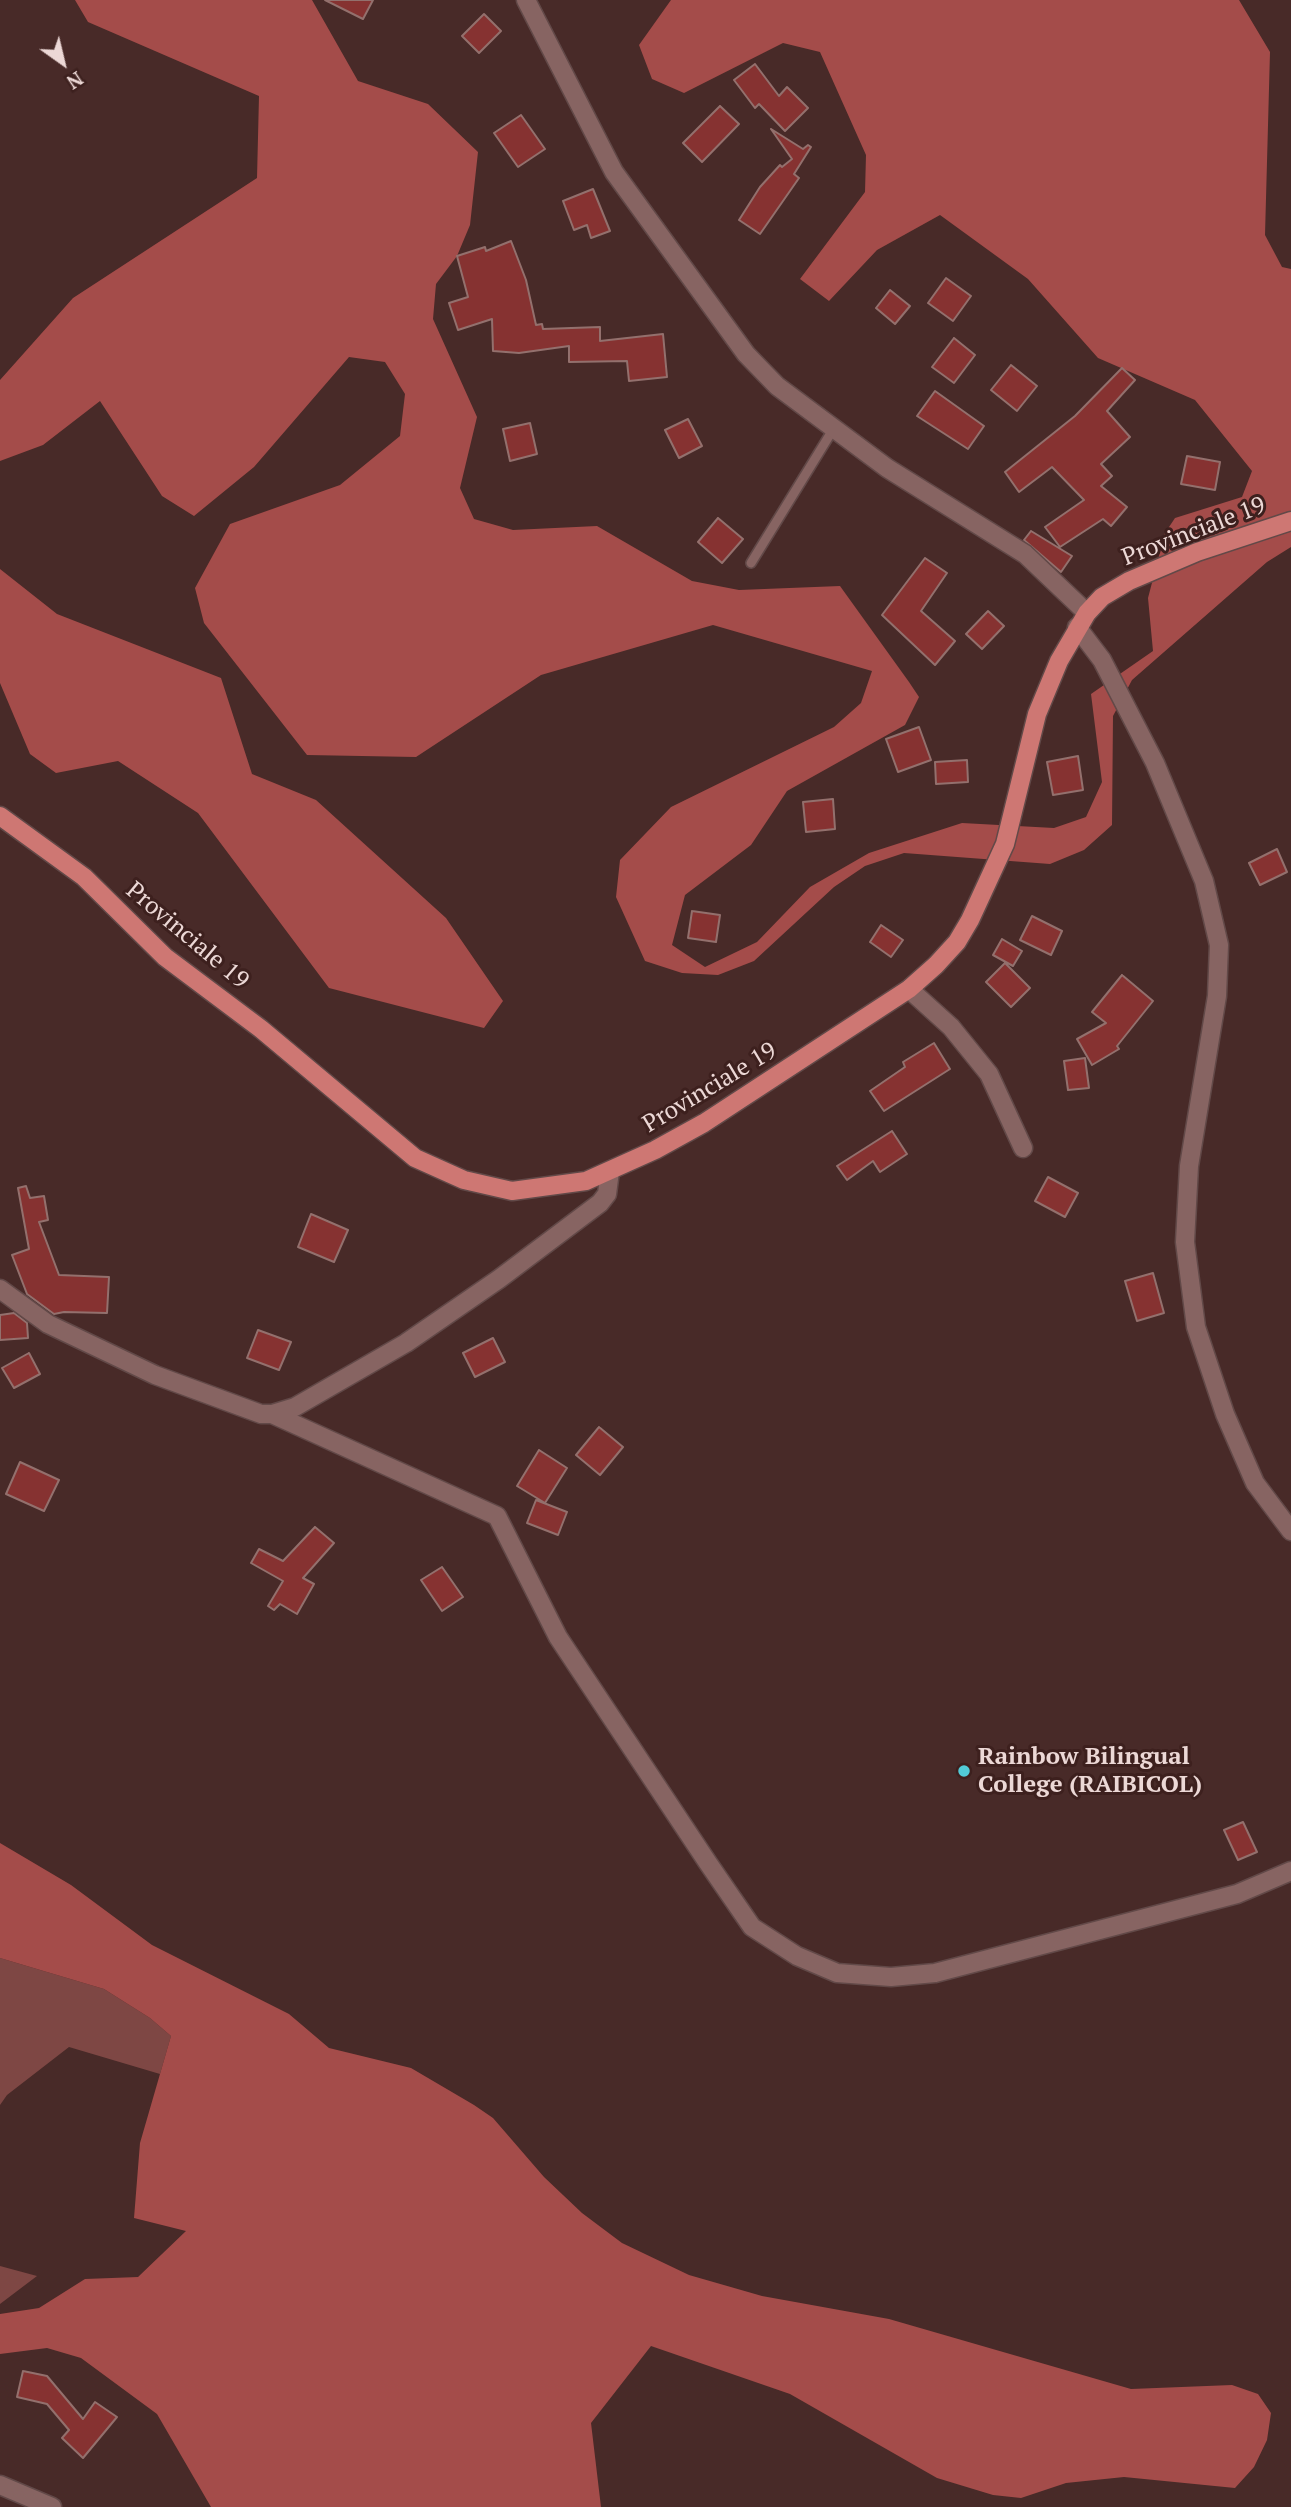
<!DOCTYPE html>
<html>
<head>
<meta charset="utf-8">
<style>
  body { margin:0 }
  #map { position:relative; width:1291px; height:2507px; overflow:hidden; background:#482a28; font-family:"PT Serif",serif }
  canvas { display:block }
  .north { position:absolute; left:28px; top:28px; width:70px; height:70px; -webkit-text-stroke:5px #3d201e; paint-order:stroke; rotate:146deg; font-size:19px; font-weight:700; line-height:28px; text-align:center; color:#ecd8d6 }
  .north::after { content:''; display:block; margin:auto; width:24px; height:32px; background:#ecd8d6; clip-path:polygon(50% 0,100% 100%,50% 72%,0 100%) }
</style>
</head>
<body>
<div id="map">
<canvas width="1291" height="2507"></canvas>
<div class="north">N</div>
</div>
<script>
const context = document.querySelector('canvas').getContext('2d');
context.lineJoin = 'round';
function fillPath(path, color) {
  context.fillStyle = color;
  context.fill(path, 'evenodd');
}
function poly(rows) {
  const path = new Path2D();
  for (const r of rows) {
    path.moveTo(r[0], r[1]);
    for (let i = 2; i < r.length; i += 2) path.lineTo(r[i], r[i + 1]);
  }
  return path;
}
function stroke(path, color, width, dash) {
  context.strokeStyle = color;
  context.lineWidth = width;
  context.lineCap = dash ? 'butt' : 'round';
  context.setLineDash(dash || []);
  context.stroke(path);
}
function drawText(font, color, halo, rows, align = 'center') {
  context.font = font + ' "PT Serif",serif';
  context.lineWidth = 6;
  context.setLineDash([]);
  context.textBaseline = 'middle';
  context.strokeStyle = halo;
  context.fillStyle = color;
  for (const [text, x, y, turn = 0] of rows) {
    context.save();
    context.translate(x, y);
    context.rotate((+turn || 0) * Math.PI / 180);
    context.textAlign = isNaN(turn) ? turn : align;
    if (halo) context.strokeText(text, 0, 0);
    context.fillText(text, 0, 0);
    context.restore();
  }
}
fillPath(poly([
  [0,1958,104,1989,150,2018,171,2036,160,2074,69,2047,7,2095,0,2105],
  [0,2266,37,2276,0,2304]
]), '#7e4744');
fillPath(poly([
  [75,0,312,0,358,81,428,104,478,152,470,225,457,256,436,284,433,319,477,417,460,488,474,519,513,530,597,526,692,581,739,590,840,586,909,682,919,697,905,725,787,791,751,845,685,895,672,945,705,967,757,942,810,887,869,853,962,823,1054,828,1086,817,1102,782,1091,694,1153,651,1148,598,1165,533,1175,518,1242,497,1252,471,1195,400,1098,358,1028,279,940,215,877,250,829,301,800,279,865,192,866,155,820,52,783,43,684,93,652,79,639,45,671,0,1239,0,1270,52,1265,235,1282,267,1291,269,1291,547,1267,562,1132,680,1113,716,1112,825,1084,850,1050,864,904,853,865,866,834,887,754,961,718,975,682,973,645,961,616,897,620,860,671,807,834,727,861,703,872,671,713,625,541,675,416,757,307,755,204,623,195,588,230,524,340,485,400,436,405,394,385,362,349,357,254,467,194,516,162,496,100,401,43,445,0,461,0,380,73,298,257,178,259,96,88,22],
  [0,569,57,614,221,678,252,774,316,800,446,918,503,1001,484,1028,329,988,198,813,118,761,56,773,30,754,0,683],
  [0,1843,71,1885,152,1945,289,2014,329,2048,411,2068,474,2105,493,2118,544,2177,582,2213,622,2243,689,2275,762,2296,889,2319,1131,2389,1232,2385,1258,2394,1271,2413,1267,2440,1254,2467,1235,2488,1124,2477,1066,2483,1021,2498,993,2495,937,2478,790,2394,651,2346,591,2423,601,2507,211,2507,157,2414,81,2358,47,2348,0,2354,0,2314,39,2308,85,2279,138,2277,186,2231,134,2218,140,2143,171,2036,150,2018,104,1989,0,1958]
]), '#a44c4a');
const building = poly([
  [325,0,373,0,363,19,325,0],
  [484,14,501,31,479,53,462,36,484,14],
  [755,64,779,96,787,87,808,108,785,131,759,104,755,108,734,80,755,64],
  [720,106,739,124,702,162,683,143,720,106],
  [521,115,545,149,518,167,494,133,521,115],
  [771,129,803,149,808,145,811,147,794,174,799,178,760,234,739,220,760,187,780,165,782,167,792,159,771,129],
  [593,189,610,231,591,238,587,225,574,230,563,201,593,189],
  [511,241,526,280,536,325,542,324,543,329,600,327,600,341,663,334,667,377,629,381,627,361,569,362,569,346,519,353,493,351,492,319,458,330,449,303,468,297,457,256,485,247,486,251,511,241],
  [946,278,971,296,953,321,928,303,946,278],
  [890,290,910,306,895,324,876,308,890,290],
  [954,338,975,355,954,383,932,367,954,338],
  [1011,365,1037,386,1017,411,991,390,1011,365],
  [1122,368,1135,380,1107,411,1130,437,1101,464,1112,476,1101,486,1127,507,1111,526,1103,519,1060,547,1045,527,1084,500,1052,467,1019,492,1005,472,1075,416,1122,368],
  [935,391,984,426,968,449,917,416,935,391],
  [688,419,702,446,679,458,665,430,688,419],
  [530,423,537,454,510,461,503,429,530,423],
  [1187,456,1220,462,1215,490,1181,484,1187,456],
  [718,518,743,539,722,563,698,542,718,518],
  [1031,531,1072,556,1061,572,1024,540,1031,531],
  [925,558,947,573,921,611,955,641,935,665,882,615,925,558],
  [988,611,1004,626,982,649,966,634,988,611],
  [919,727,931,760,898,772,886,739,919,727],
  [1078,756,1083,790,1053,795,1047,762,1078,756],
  [967,760,968,782,936,784,935,762,967,760],
  [833,799,835,829,806,832,803,802,833,799],
  [1277,849,1287,872,1260,885,1249,863,1277,849],
  [692,911,720,915,716,942,688,938,692,911],
  [1032,916,1062,931,1051,955,1020,940,1032,916],
  [881,925,903,940,891,957,870,942,881,925],
  [1002,939,1022,951,1013,966,993,955,1002,939],
  [1005,963,1030,988,1011,1007,986,982,1005,963],
  [1122,975,1153,1001,1117,1046,1119,1049,1092,1065,1077,1039,1106,1023,1092,1012,1122,975],
  [934,1043,950,1069,884,1111,870,1091,905,1067,903,1062,934,1043],
  [1085,1058,1089,1088,1068,1090,1064,1061,1085,1058],
  [892,1131,907,1154,880,1172,873,1161,847,1180,837,1166,892,1131],
  [1048,1177,1078,1193,1065,1217,1035,1201,1048,1177],
  [26,1186,30,1198,44,1196,48,1220,39,1222,59,1275,109,1277,107,1313,64,1312,54,1314,27,1294,12,1255,29,1249,18,1188,26,1186],
  [311,1214,348,1230,334,1262,298,1247,311,1214],
  [1153,1273,1164,1313,1137,1321,1125,1281,1153,1273],
  [14,1313,27,1323,28,1338,0,1340,0,1315,14,1313],
  [258,1330,291,1342,279,1370,247,1358,258,1330],
  [493,1338,505,1362,475,1377,463,1353,493,1338],
  [29,1353,40,1374,14,1388,2,1368,29,1353],
  [599,1427,623,1447,600,1475,576,1455,599,1427],
  [539,1450,567,1468,545,1503,517,1486,539,1450],
  [20,1462,59,1480,44,1511,6,1494,20,1462],
  [536,1500,567,1512,558,1535,527,1523,536,1500],
  [315,1527,334,1543,303,1578,314,1584,297,1614,280,1604,274,1610,268,1606,283,1581,251,1563,259,1549,283,1561,315,1527],
  [442,1567,463,1597,442,1611,421,1580,442,1567],
  [1243,1822,1257,1852,1238,1860,1224,1830,1243,1822],
  [23,2371,47,2376,83,2419,95,2402,117,2417,83,2458,62,2438,69,2430,47,2404,17,2397,23,2371]
]);
fillPath(building, '#863231');
stroke(building, '#93706d', 2);
const lane = poly([
  [751,563,834,428]
]);
const street = poly([
  [526,0,614,172,746,354,777,386,887,468,1025,554,1087,613],
  [1077,627,1102,660,1155,763,1204,881,1219,945,1217,996,1189,1166,1185,1242,1196,1327,1225,1414,1255,1483,1291,1531],
  [909,989,951,1027,989,1074,1023,1148],
  [0,1289,48,1324,155,1375,261,1414,272,1414,295,1407,406,1343,499,1279,600,1203,607,1194,610,1171],
  [272,1414,497,1516,558,1637,708,1863,752,1927,797,1956,837,1973,891,1977,935,1973,1237,1894,1291,1871],
  [0,2485,52,2507]
]);
const primary = poly([
  [0,816,84,877,165,957,261,1029,415,1158,464,1180,512,1191,586,1181,655,1150,704,1123,909,989,936,965,957,942,970,920,1005,844,1037,714,1059,661,1087,613,1102,597,1129,581,1197,552,1291,521]
]);
stroke(lane, '#624948', 12);
stroke(street, '#624948', 21);
stroke(primary, '#624948', 21);
stroke(lane, '#876462', 9);
stroke(street, '#876462', 18);
stroke(primary, '#ce7773', 18);
for (const [x, y, r, color] of [
  [964,1771,7,"#52cbd7"]
]) {
  const dot = new Path2D();
  dot.arc(x, y, r, 0, 2 * Math.PI);
  context.fillStyle = color;
  context.fill(dot);
  stroke(dot, '#3d201e', 2.5);
}
drawText('24px', '#ecd8d6', '#3d201e', [
  ["Provinciale 19",1194,532,-21],
  ["Provinciale 19",187,936,40],
  ["Provinciale 19",710,1088,-31]
]);
drawText('bold 24px', '#ecd8d6', '#3d201e', [
  ["Rainbow Bilingual",978,1757],
  ["College (RAIBICOL)",978,1785]
], 'left');
</script>
</body>
</html>
